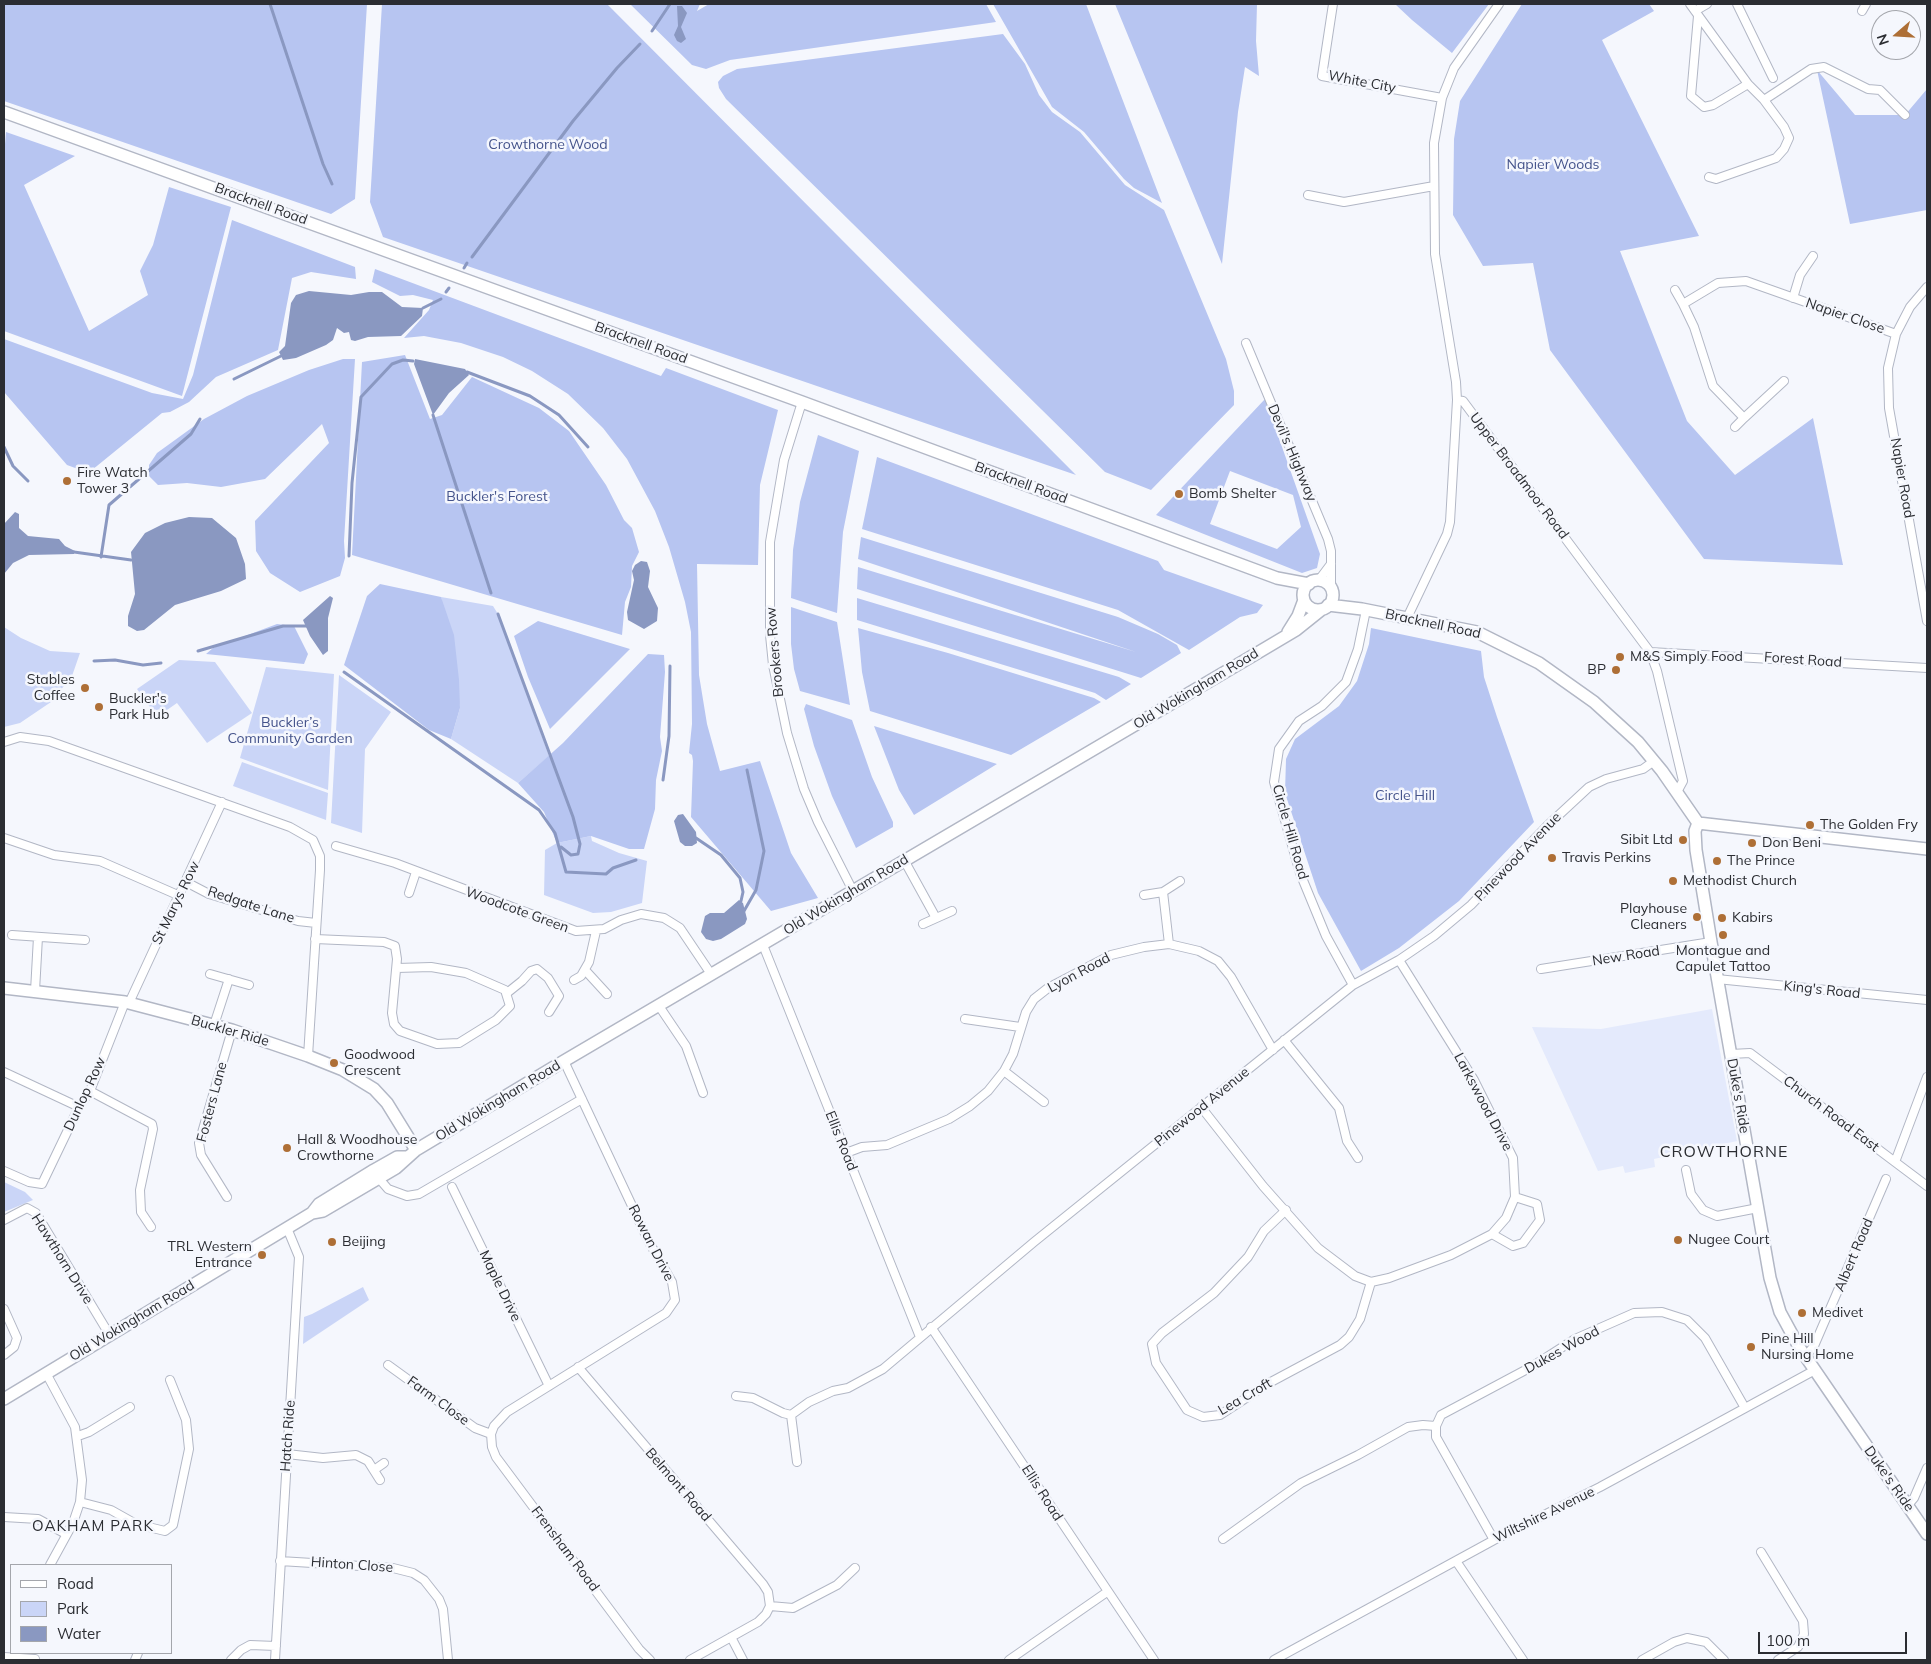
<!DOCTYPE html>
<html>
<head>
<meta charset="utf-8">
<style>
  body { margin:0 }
  #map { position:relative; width:1931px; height:1664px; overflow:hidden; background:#f5f7fd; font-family:Mulish,sans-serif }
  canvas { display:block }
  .frame { position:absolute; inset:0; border:5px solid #2b2d32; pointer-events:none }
  .legend { position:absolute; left:10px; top:1564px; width:162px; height:90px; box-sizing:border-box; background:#f5f7fd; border:1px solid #a4a6ac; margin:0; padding:6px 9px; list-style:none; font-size:15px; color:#2b2d32 }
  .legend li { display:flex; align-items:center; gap:10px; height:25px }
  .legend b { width:25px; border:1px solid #a4a6ac }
  .north { position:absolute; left:1871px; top:10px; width:50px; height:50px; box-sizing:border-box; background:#f5f7fd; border:1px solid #a4a6ac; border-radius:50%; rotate:251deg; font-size:14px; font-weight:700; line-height:20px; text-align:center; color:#2b2d32 }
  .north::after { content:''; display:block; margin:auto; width:18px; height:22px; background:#ae6f36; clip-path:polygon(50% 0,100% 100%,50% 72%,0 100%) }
  .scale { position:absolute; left:1758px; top:1632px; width:149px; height:22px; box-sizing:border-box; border:2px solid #2b2d32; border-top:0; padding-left:6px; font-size:15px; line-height:18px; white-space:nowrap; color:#2b2d32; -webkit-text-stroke:4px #f5f7fd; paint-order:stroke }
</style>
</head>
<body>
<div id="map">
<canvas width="1931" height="1664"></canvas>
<div class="frame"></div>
<ul class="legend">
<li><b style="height:6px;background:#fff"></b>Road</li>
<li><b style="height:14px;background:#cad5f7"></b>Park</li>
<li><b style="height:14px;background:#8a98c1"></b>Water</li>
</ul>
<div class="north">N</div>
<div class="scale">100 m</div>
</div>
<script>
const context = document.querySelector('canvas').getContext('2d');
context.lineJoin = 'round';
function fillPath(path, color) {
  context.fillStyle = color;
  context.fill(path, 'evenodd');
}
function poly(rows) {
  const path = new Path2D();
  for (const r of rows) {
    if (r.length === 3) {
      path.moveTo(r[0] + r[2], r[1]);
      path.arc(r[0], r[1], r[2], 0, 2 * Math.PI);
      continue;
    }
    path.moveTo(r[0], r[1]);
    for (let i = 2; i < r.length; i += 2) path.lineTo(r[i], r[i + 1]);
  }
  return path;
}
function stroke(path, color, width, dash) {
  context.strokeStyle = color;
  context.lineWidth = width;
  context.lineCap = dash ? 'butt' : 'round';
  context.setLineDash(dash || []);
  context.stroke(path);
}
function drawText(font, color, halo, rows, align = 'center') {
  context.font = font + ' Mulish,sans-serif';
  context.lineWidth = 5;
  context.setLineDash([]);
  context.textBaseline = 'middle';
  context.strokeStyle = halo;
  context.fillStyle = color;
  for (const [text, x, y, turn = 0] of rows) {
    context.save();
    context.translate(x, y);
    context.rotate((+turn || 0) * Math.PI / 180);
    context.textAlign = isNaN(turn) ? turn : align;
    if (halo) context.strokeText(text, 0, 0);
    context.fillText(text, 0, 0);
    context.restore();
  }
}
fillPath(poly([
  [1712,1009,1737,1141,1654,1159,1655,1167,1625,1173,1623,1166,1598,1171,1532,1027,1601,1029]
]), '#e4eafc');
fillPath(poly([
  [441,597,493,606,498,614,549,756,518,783,451,739,460,708],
  [4,627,21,638,50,651,80,653,72,676,51,702,20,723,4,727],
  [179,660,215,662,252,713,207,743,177,703,157,717,137,689],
  [266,667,334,674,328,790,240,758],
  [339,675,391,712,365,749,362,833,331,823],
  [242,762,328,793,326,820,233,786],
  [591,836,592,841,619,853,647,861,642,903,611,912,593,913,544,895,545,850,557,843],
  [4,1182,25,1192,33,1200,4,1212],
  [363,1287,369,1300,303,1344,304,1317,312,1314]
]), '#cad5f7');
fillPath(poly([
  [4,4,367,4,355,199,331,214,4,101],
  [382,4,607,4,1076,475,383,237,370,202],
  [630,4,700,4,697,11,709,4,986,4,996,22,730,60,706,69,692,65],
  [993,4,1086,4,1162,203,1134,188,1124,179,1084,132,1052,107],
  [1115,4,1257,4,1256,41,1259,76,1245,67,1238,112,1222,264],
  [1395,4,1489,4,1452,53,1412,20],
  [1522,4,1649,4,1654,11,1602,40,1699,236,1620,251,1687,421,1735,475,1813,418,1843,565,1704,559,1550,350,1533,263,1483,266,1453,215,1454,139,1460,101],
  [1003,34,1025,64,1039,95,1052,112,1080,132,1125,185,1164,210,1226,359,1234,391,1234,405,1151,490,1105,472,726,99,719,88,718,82,723,76,737,69],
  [1817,70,1855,115,1905,115,1927,89,1927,210,1850,224],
  [6,132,75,156,24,185,89,331,148,295,140,271,153,245,169,187,231,207,182,396,4,331,4,156],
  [232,220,355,267,356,279,311,272,292,278,278,350,216,377,189,402,170,412,162,413,92,470,78,469,67,465,4,392,4,339,152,393,183,399,193,375],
  [375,269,661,376,666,368,778,410,760,485,758,565,697,564,699,675,707,724,720,771,760,761,791,853,818,898,771,911,691,817,693,761,692,755,689,753,692,724,691,632,685,602,669,547,655,511,627,459,603,428,568,394,532,371,503,357,461,343,424,336,404,338,429,310,433,300,413,295,400,296,372,282],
  [405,355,430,419,442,415,472,377,539,408,569,431,606,485,624,520,632,528,639,552,632,566,631,587,625,602,622,635,352,555,362,362],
  [343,359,355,359,344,541,345,558,340,576,300,592,270,573,256,551,255,521,329,443,322,424,265,479,221,487,187,483,158,485,149,476,149,465,157,453,204,419,247,396,309,370],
  [1265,399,1320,554,1317,568,1302,573,1156,515],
  [1230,471,1293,495,1301,527,1277,549,1210,524],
  [818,435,859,451,843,532,837,613,791,598,793,550,800,502],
  [877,457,1158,561,1164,570,1263,605,1257,613,1240,617,1189,650,1118,610,862,529],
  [861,537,1118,617,1158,634,1177,645,1181,653,1141,678,857,589,858,567,1136,652,858,559],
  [380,584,441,597,454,635,459,680,460,708,451,739,429,730,344,665,367,596],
  [857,598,1119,677,1131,684,1106,700,1095,693,857,620],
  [791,607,837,622,850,705,800,691,794,669,791,644],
  [538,621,630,649,550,729,528,677,514,636],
  [277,624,294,626,308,654,304,664,206,654,213,648],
  [858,628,948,653,1094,698,1101,702,1011,755,870,711,862,672],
  [1371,628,1481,651,1484,677,1497,717,1534,822,1459,901,1399,948,1361,971,1318,893,1285,793,1286,759,1295,739,1339,706,1357,681,1369,644],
  [648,654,664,655,665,672,660,737,662,751,656,780,655,809,644,849,629,849,591,836,557,843,544,812,518,783,563,743],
  [806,704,852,720,872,777,893,822,893,827,856,848,832,796,814,746,804,709],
  [874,726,952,750,997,764,914,815,899,790]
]), '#b7c5f1');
fillPath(poly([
  [677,6,682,6,687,13,681,27,686,39,681,43,677,41,674,35,678,26],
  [309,291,351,295,369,292,382,292,402,307,423,308,422,316,401,336,368,337,355,341,351,340,349,332,344,333,337,328,333,340,326,345,296,358,283,360,279,352,285,346,291,303,296,295],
  [415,359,465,369,469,375,449,393,433,415,414,364],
  [15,512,19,514,19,528,28,536,59,539,65,546,75,551,74,554,29,555,13,563,4,574,4,524],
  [189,517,212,518,236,538,245,564,246,579,221,591,175,605,144,630,137,631,128,626,128,616,135,594,131,552,145,533,165,523],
  [641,561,647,562,650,571,648,587,658,608,657,621,644,629,628,620,627,612,634,580,632,571,635,565],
  [330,596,333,598,328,618,328,651,323,655,310,636,303,620],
  [683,814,696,832,697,843,692,846,685,846,680,842,674,821,678,815],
  [739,900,743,903,747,919,745,924,721,939,713,941,706,939,701,932,705,916,710,913,724,913]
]), '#8a98c1');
stroke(poly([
  [270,4,323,164,332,184],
  [652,31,670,4],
  [472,257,573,121,617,68,640,44],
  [464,268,467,263],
  [446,292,449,288],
  [423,308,441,299],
  [467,372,530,396,559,415,588,447],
  [234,379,281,356],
  [433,415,491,593],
  [4,447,13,466,28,481],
  [74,552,131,560],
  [349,556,352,483,361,397,392,364,403,360,413,361],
  [101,557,109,505,191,434,200,419],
  [498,614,573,817,580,844,578,854,571,855,561,847],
  [198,651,283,626,308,626],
  [94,661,115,660,143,665,161,663],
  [344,672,539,810,555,833,566,872,606,874,613,868,636,860],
  [663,780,669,736,670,666],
  [696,838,721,855,740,878,743,892,741,901],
  [744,911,756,890,764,851,747,770]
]), '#8a98c1', 3);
const street = poly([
  [1333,4,1322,76,1442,98],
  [1690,4,1748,84,1764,100,1811,69,1824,67,1868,89,1880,90,1905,115],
  [1737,4,1773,78],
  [1695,11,1707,4],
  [1862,11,1866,4],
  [1698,16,1691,96,1704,107,1713,105,1748,84],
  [1709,177,1716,179,1776,158,1784,149,1789,138,1784,127,1764,100],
  [1308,195,1344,202,1434,186],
  [1927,287,1910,307,1896,334,1888,368,1889,408,1927,621],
  [1675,290,1683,304],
  [1793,298,1800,275,1813,256],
  [1246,343,1328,539,1331,551,1331,588],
  [1784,381,1744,418,1713,386,1694,327,1683,304,1718,283,1746,281,1896,334],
  [1457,400,1463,401,1650,652,1657,671,1683,781,1677,792],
  [802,402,784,460,770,542,770,635,773,665,787,733,804,789,818,822,853,891],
  [1735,427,1744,418],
  [1319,580,1331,564],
  [1407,618,1447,534,1450,522,1457,400,1456,382,1435,254,1434,143,1442,98,1454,68,1499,4],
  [1650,652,1927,668],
  [4,742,20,737,49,741,290,827,313,840,320,856,320,870,308,1056],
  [4,838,54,855,100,861,180,896],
  [336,846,395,863,576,931,604,929,621,920,641,914,664,918,680,928,711,974],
  [904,860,936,918],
  [186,882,209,894,298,921,316,923],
  [1163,892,1169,944],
  [409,893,416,872],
  [1144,895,1163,892,1180,881],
  [923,924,952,911],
  [12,935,85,940],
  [315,939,384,942,395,946,397,959,392,1013,394,1024,400,1031,437,1044,459,1043,496,1020,510,1006,505,990,466,973,431,967,397,968],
  [763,945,920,1337],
  [1541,969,1711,942],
  [585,970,607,994],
  [210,974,249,985],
  [1717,979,1927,1000],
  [574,980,581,976,589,962,596,931],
  [1353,985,1326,936,1300,873,1274,782,1279,749,1299,721,1322,706,1346,682,1358,649,1366,610],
  [35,991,38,937],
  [507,993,522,981,531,971,537,969,548,978,559,996,549,1012],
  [129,1003,222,802],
  [659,1006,686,1046,703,1093],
  [965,1019,1020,1027],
  [214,1025,229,979],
  [1284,1040,1339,1108,1347,1141,1358,1158],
  [1731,1054,1750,1053,1927,1186],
  [564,1061,649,1242,672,1282,675,1300,666,1313,507,1412,494,1426,491,1434,492,1447,496,1457,639,1649,650,1660],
  [1004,1071,1044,1102],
  [4,1072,79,1107],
  [90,1091,152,1124,153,1129,140,1190,141,1212,151,1227],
  [1201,1107,1263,1186,1318,1248,1355,1276,1371,1282,1389,1278,1451,1255,1492,1234,1506,1218,1515,1197,1513,1158,1474,1080,1399,960],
  [846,1153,862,1147,887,1145,949,1119,970,1106,988,1091,1004,1071,1013,1054,1026,1012,1034,999,1048,988,1111,955,1144,947,1169,944,1199,951,1218,961,1231,977,1273,1050],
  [1895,1162,1927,1077],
  [1686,1170,1691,1194,1703,1210,1717,1216,1758,1208],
  [4,1171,29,1182,42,1184,79,1107,90,1091,125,1002],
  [376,1175,388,1189,407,1196,419,1194,582,1099],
  [452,1187,549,1386],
  [227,1197,201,1155,199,1143,232,1030],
  [1286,1210,1264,1231,1248,1257,1214,1293,1162,1333,1152,1344,1156,1363,1187,1410,1203,1417,1220,1415,1269,1383,1340,1345,1349,1337,1360,1319,1371,1282],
  [4,1220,27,1208,36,1213,109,1334],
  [1492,1234,1513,1246,1523,1243,1540,1220,1537,1204,1515,1197],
  [4,1309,17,1338,14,1347,4,1355],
  [931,1327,1154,1660],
  [1805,1357,1814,1346,1886,1179],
  [388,1365,475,1428,491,1434],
  [578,1367,763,1584,768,1592,770,1606],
  [46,1373,75,1427,82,1480,80,1502,73,1523,50,1565],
  [736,1396,753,1398,783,1413,791,1415,809,1402,833,1391,848,1388,883,1369,1034,1242,1353,985,1399,960,1434,936,1471,905,1547,826,1589,787,1606,779,1643,769,1654,761],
  [791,1415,797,1462],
  [78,1436,89,1432,130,1407],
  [287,1454,323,1458,356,1455,368,1461,380,1480],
  [374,1470,384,1463],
  [80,1502,111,1510,136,1524,165,1531,173,1525,189,1449,186,1420,170,1380],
  [1908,1505,1914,1498,1927,1468],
  [4,1517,38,1519,66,1534],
  [1223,1539,1301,1483,1358,1455,1408,1427,1423,1425,1436,1426],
  [1494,1540,1436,1437,1436,1426,1441,1415,1533,1366,1575,1339,1634,1313,1662,1312,1687,1320,1705,1338,1745,1408],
  [1761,1552,1803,1621,1804,1634,1798,1647,1778,1660],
  [280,1561,393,1568,413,1573,424,1580,439,1599,443,1609,448,1660],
  [1456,1561,1523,1660],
  [770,1606,793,1608,837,1585,855,1568],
  [731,1637,743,1660],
  [4,1657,35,1659],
  [135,1660,138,1653],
  [231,1660,241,1650,250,1645,276,1646],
  [275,1660,299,1257,287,1228],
  [690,1660,758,1622,766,1614,770,1606],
  [1009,1660,1107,1592],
  [1274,1660,1494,1540,1600,1487,1815,1370],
  [1642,1660,1674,1642,1687,1638,1706,1642,1724,1660]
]);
const secondary = poly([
  [4,112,802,402,1277,578,1309,584],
  [1318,595,15],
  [1328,605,1362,609,1477,632,1539,663,1594,702,1638,742,1662,771,1698,823],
  [1288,632,1298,616,1304,600],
  [1698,823,1695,831,1696,850,1711,942,1770,1278,1780,1312,1799,1347,1927,1534],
  [1698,823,1927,849],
  [4,988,125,1002,232,1030,308,1056,343,1070,374,1089,387,1103,416,1150],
  [312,1213,319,1204,374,1170,397,1157,406,1157],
  [4,1399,312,1213,323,1211,396,1168,416,1150,564,1061,1259,652,1296,630,1321,610]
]);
stroke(street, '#b2b7c5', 10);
stroke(secondary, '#b2b7c5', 14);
stroke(street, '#fff', 8);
stroke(secondary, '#fff', 11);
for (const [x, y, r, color] of [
  [67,481,5,"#ae6f36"],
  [1179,494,5,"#ae6f36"],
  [1620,657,5,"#ae6f36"],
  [1616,670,5,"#ae6f36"],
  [85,688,5,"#ae6f36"],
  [99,707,5,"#ae6f36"],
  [1810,825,5,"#ae6f36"],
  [1683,840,5,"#ae6f36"],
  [1752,843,5,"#ae6f36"],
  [1552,858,5,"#ae6f36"],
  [1717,861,5,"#ae6f36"],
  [1673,881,5,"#ae6f36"],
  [1697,917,5,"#ae6f36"],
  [1722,918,5,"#ae6f36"],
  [1723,935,5,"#ae6f36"],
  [334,1063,5,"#ae6f36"],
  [287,1148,5,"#ae6f36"],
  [1678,1240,5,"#ae6f36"],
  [332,1242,5,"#ae6f36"],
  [262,1255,5,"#ae6f36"],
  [1802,1313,5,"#ae6f36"],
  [1751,1347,5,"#ae6f36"]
]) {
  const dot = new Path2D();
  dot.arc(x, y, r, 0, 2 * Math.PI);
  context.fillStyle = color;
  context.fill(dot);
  stroke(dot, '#f5f7fd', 2);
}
drawText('14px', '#2b2d32', '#f5f7fd', [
  ["White City",1362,82,11],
  ["Bracknell Road",261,204,20],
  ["Napier Close",1845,316,19],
  ["Bracknell Road",641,343,20],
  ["Devil's Highway",1292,453,67],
  ["Upper Broadmoor Road",1519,476,53],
  ["Napier Road",1902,478,80],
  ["Bracknell Road",1021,483,20],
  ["Bracknell Road",1433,624,12],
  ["Brookers Row",775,652,-95],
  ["Forest Road",1803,660,4],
  ["Old Wokingham Road",1196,689,-31],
  ["Circle Hill Road",1290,832,74],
  ["Pinewood Avenue",1518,857,-46],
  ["Old Wokingham Road",846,895,-31],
  ["St Marys Row",176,903,-64],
  ["Redgate Lane",251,905,18],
  ["Woodcote Green",517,910,20],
  ["New Road",1626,956,-9],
  ["Lyon Road",1079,973,-28],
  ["King's Road",1822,990,6],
  ["Buckler Ride",230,1031,16],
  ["Dunlop Row",85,1094,-65],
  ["Duke's Ride",1738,1096,80],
  ["Old Wokingham Road",498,1101,-31],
  ["Fosters Lane",212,1102,-75],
  ["Larkswood Drive",1483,1102,62],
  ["Pinewood Avenue",1202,1107,-39],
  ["Church Road East",1831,1114,37],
  ["Ellis Road",841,1141,68],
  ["Rowan Drive",651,1243,63],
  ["Albert Road",1854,1255,-67],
  ["Hawthorn Drive",62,1259,58],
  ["Maple Drive",500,1286,64],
  ["Old Wokingham Road",132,1321,-31],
  ["Dukes Wood",1562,1350,-29],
  ["Lea Croft",1245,1397,-30],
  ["Farm Close",438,1401,36],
  ["Hatch Ride",288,1436,-86],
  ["Duke's Ride",1889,1479,55],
  ["Belmont Road",678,1485,49],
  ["Ellis Road",1042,1493,57],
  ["Wiltshire Avenue",1544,1515,-26],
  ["Frensham Road",565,1549,53],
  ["Hinton Close",352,1565,4]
]);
drawText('14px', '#44538b', '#f5f7fd', [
  ["Crowthorne Wood",548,145],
  ["Napier Woods",1553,165],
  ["Buckler's Forest",497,497],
  ["Buckler’s",290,723],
  ["Community Garden",290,739],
  ["Circle Hill",1405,796]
]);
drawText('14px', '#2b2d32', '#f5f7fd', [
  ["Fire Watch",77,473],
  ["Tower 3",77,489],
  ["Bomb Shelter",1189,494],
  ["M&S Simply Food",1630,657],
  ["BP",1606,670,"right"],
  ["Stables",75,680,"right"],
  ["Coffee",75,696,"right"],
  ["Buckler's",109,699],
  ["Park Hub",109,715],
  ["The Golden Fry",1820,825],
  ["Sibit Ltd",1673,840,"right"],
  ["Don Beni",1762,843],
  ["Travis Perkins",1562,858],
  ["The Prince",1727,861],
  ["Methodist Church",1683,881],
  ["Playhouse",1687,909,"right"],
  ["Cleaners",1687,925,"right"],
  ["Kabirs",1732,918],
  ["Montague and",1723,951,"center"],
  ["Capulet Tattoo",1723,967,"center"],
  ["Goodwood",344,1055],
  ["Crescent",344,1071],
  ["Hall & Woodhouse",297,1140],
  ["Crowthorne",297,1156],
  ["Nugee Court",1688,1240],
  ["Beijing",342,1242],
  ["TRL Western",252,1247,"right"],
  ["Entrance",252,1263,"right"],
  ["Medivet",1812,1313],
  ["Pine Hill",1761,1339],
  ["Nursing Home",1761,1355]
], 'left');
context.letterSpacing = '1px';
drawText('15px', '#2b2d32', '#f5f7fd', [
  ["OAKHAM PARK",93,1526]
]);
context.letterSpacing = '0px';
context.letterSpacing = '1px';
drawText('16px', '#2b2d32', '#f5f7fd', [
  ["CROWTHORNE",1724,1152]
]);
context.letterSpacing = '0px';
</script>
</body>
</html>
